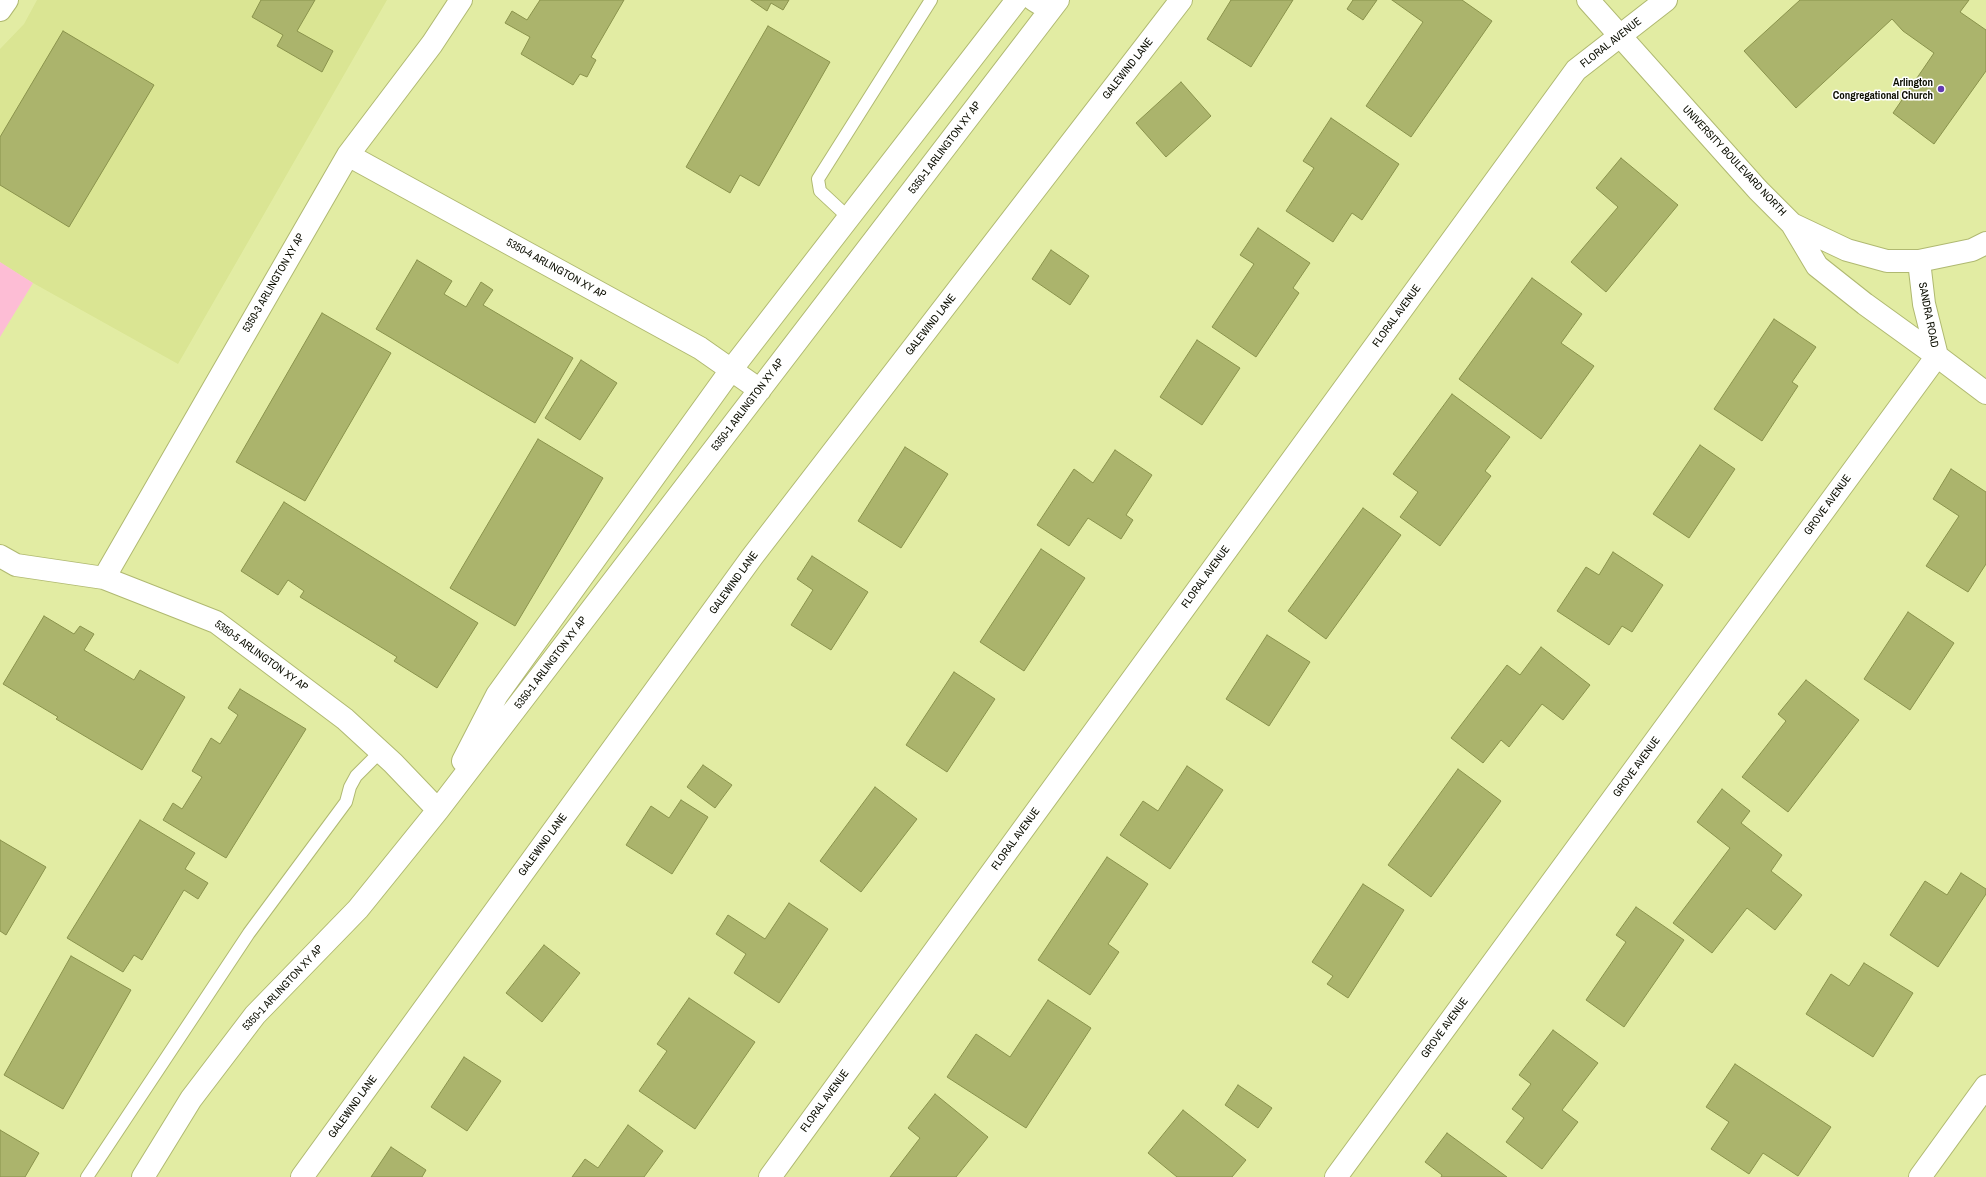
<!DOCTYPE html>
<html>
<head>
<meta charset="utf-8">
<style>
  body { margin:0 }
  canvas { display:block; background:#e2eca3 }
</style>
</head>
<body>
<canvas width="1986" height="1177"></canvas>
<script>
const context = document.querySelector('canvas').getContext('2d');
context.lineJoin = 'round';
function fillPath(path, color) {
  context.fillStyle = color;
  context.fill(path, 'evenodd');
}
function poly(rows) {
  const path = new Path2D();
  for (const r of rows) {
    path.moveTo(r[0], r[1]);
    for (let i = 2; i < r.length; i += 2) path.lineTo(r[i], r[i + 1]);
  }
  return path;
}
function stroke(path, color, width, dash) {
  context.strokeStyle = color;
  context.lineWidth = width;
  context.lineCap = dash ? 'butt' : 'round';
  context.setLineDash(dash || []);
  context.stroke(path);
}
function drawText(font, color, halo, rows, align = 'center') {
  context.font = font + ' "Archivo Narrow",sans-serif';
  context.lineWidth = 3;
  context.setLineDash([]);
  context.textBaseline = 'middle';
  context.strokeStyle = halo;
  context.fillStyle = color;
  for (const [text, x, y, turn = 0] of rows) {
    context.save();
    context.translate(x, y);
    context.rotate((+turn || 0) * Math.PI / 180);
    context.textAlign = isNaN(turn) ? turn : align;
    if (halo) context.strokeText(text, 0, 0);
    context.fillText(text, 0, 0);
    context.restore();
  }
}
fillPath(poly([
  [37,0,387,0,178,364,33,283,0,262,0,49,24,24]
]), '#dae593');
fillPath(poly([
  [0,262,33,283,0,337]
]), '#fdbdd5');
const building = poly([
  [261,0,315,0,297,31,333,51,322,72,277,46,283,35,252,17,261,0],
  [540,0,624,0,591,57,596,60,587,77,580,74,573,85,521,54,530,37,505,23,512,11,527,20,540,0],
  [751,0,789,0,783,10,771,3,767,11,751,0],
  [1231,0,1293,0,1251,67,1207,39,1231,0],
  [1353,0,1377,0,1363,20,1347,9,1353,0],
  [1392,0,1462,0,1492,21,1411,137,1366,106,1423,22,1392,0],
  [1800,0,1969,0,1960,12,1986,30,1986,71,1934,144,1893,113,1934,53,1903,31,1892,19,1796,108,1744,51,1800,0],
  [768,26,830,62,759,186,740,175,730,193,686,167,768,26],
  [63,31,154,85,69,227,0,185,0,137,63,31],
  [1181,82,1211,116,1166,157,1136,123,1181,82],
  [1331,118,1399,164,1362,220,1352,213,1333,242,1286,211,1314,168,1303,161,1331,118],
  [1621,158,1678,205,1606,292,1571,262,1618,207,1596,188,1621,158],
  [1258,228,1310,263,1293,288,1299,293,1256,357,1212,327,1254,264,1240,255,1258,228],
  [1051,250,1089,276,1070,305,1032,279,1051,250],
  [417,260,452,281,444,294,466,307,481,282,493,290,483,305,573,358,535,423,376,329,417,260],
  [1532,278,1582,314,1561,343,1594,366,1541,439,1459,379,1532,278],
  [322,313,391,353,305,501,236,462,322,313],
  [1774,319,1816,347,1792,382,1798,386,1762,441,1714,409,1774,319],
  [1197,340,1240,368,1202,425,1160,397,1197,340],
  [581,360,617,383,580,440,545,418,581,360],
  [1452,394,1510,437,1485,471,1491,476,1440,546,1400,517,1418,492,1393,474,1452,394],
  [538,439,603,478,515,626,450,588,538,439],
  [1700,445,1735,469,1689,538,1653,514,1700,445],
  [905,447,948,474,901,548,858,521,905,447],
  [1115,450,1152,475,1126,515,1133,520,1121,539,1088,518,1069,546,1037,525,1074,469,1093,483,1115,450],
  [1951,469,1986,492,1986,564,1968,592,1926,566,1959,516,1933,499,1951,469],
  [284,502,478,623,437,688,394,661,397,657,300,597,304,591,288,580,278,595,241,571,284,502],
  [1363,508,1401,535,1326,639,1288,611,1363,508],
  [1041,549,1085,578,1024,671,980,642,1041,549],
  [1613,552,1663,585,1632,632,1622,626,1609,645,1557,611,1586,567,1599,575,1613,552],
  [812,556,868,592,831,650,791,625,813,590,797,579,812,556],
  [1908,612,1954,643,1910,710,1864,679,1908,612],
  [44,616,74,634,80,626,94,634,84,650,134,680,140,670,185,697,142,770,56,719,58,717,3,684,44,616],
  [1267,635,1310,662,1269,726,1226,699,1267,635],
  [1541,647,1590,685,1563,720,1542,704,1509,747,1501,740,1483,763,1451,738,1507,665,1520,675,1541,647],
  [954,672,995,699,947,772,906,745,954,672],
  [1806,680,1859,720,1788,812,1742,777,1786,721,1778,714,1806,680],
  [240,689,306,729,226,858,163,820,173,803,182,809,202,777,192,771,211,738,220,744,238,715,228,708,240,689],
  [703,765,732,785,715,808,687,787,703,765],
  [1187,766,1223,790,1170,869,1120,835,1143,801,1158,811,1187,766],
  [1458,769,1501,801,1431,897,1388,865,1458,769],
  [875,787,917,819,861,892,820,861,875,787],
  [1722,789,1750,811,1741,823,1782,855,1771,871,1802,895,1775,930,1747,908,1712,953,1673,923,1730,848,1697,822,1722,789],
  [681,800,708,817,672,874,626,845,651,806,669,818,681,800],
  [140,820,195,853,185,869,208,883,198,899,184,890,142,960,134,955,123,972,67,938,140,820],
  [0,840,46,867,6,935,0,931,0,840],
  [1107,857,1148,884,1108,944,1119,952,1090,995,1038,960,1107,857],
  [1961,873,1986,889,1986,894,1938,967,1890,935,1925,881,1947,895,1961,873],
  [1363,884,1404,910,1348,998,1327,984,1333,976,1312,962,1363,884],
  [789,903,828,929,779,1003,734,973,746,954,716,934,728,915,765,939,789,903],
  [1636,907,1684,940,1624,1027,1586,1000,1626,942,1616,935,1636,907],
  [544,945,580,973,542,1022,506,993,544,945],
  [71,956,131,990,63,1109,4,1075,71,956],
  [1864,963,1913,993,1873,1057,1806,1014,1831,974,1849,986,1864,963],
  [689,998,755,1042,695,1129,639,1091,667,1051,657,1044,689,998],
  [1048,1000,1091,1028,1026,1128,947,1077,976,1034,1010,1057,1048,1000],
  [1553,1030,1598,1063,1562,1110,1578,1122,1542,1169,1506,1142,1524,1118,1512,1109,1531,1084,1519,1075,1553,1030],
  [464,1057,501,1081,467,1131,431,1107,464,1057],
  [1735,1064,1831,1127,1798,1176,1763,1153,1749,1174,1711,1149,1729,1122,1706,1107,1735,1064],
  [1238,1085,1272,1108,1258,1128,1225,1105,1238,1085],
  [935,1094,988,1137,956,1177,890,1177,920,1138,908,1128,935,1094],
  [1183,1110,1246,1160,1232,1177,1177,1177,1148,1153,1183,1110],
  [628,1125,663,1151,644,1177,572,1177,585,1159,598,1168,628,1125],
  [0,1130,39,1153,25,1177,0,1177,0,1130],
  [1447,1133,1507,1177,1441,1177,1442,1175,1425,1162,1447,1133],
  [391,1147,426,1170,422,1177,371,1177,391,1147]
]);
fillPath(building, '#abb46c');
stroke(building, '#8a934c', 1);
const lane = poly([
  [849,218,820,191,818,179,931,0],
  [87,1177,249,933,346,802,350,787,356,776,381,751]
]);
const street = poly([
  [1034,0,1050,10],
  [0,10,7,0],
  [348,155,700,348,760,390],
  [1919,261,1924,304,1937,356,1986,393],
  [0,556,16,565,104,578,216,622,345,719,393,763,438,810],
  [104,578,348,155,432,44,461,0],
  [463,761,497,695,731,370,1017,0],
  [143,1177,191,1099,255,1015,358,909,438,810,1058,0],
  [302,1177,752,557,1181,0],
  [770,1177,1576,70,1666,0],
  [1336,1177,1937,356],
  [1920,1177,1986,1086]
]);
const primary = poly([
  [1588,0,1758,190,1792,224,1847,250,1887,261,1919,261,1972,250,1986,243],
  [1792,224,1817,266,1865,304,1937,356]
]);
stroke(lane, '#b0b971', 14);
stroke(street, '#b0b971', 24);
stroke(primary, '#b0b971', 24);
stroke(lane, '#fff', 12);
stroke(street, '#fff', 22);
stroke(primary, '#fff', 22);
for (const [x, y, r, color] of [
  [1941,89,4,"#6339b1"]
]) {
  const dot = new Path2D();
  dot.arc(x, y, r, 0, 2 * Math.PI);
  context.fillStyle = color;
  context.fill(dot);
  stroke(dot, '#fff', 1.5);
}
drawText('11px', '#0b0d00', '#fff', [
  ["FLORAL AVENUE",1611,43,-38],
  ["GALEWIND LANE",1128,69,-52],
  ["5350-1 ARLINGTON XY AP",945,148,-53],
  ["UNIVERSITY BOULEVARD NORTH",1734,161,47],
  ["5350-4 ARLINGTON XY AP",556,269,29],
  ["5350-3 ARLINGTON XY AP",274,283,-60],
  ["SANDRA ROAD",1928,315,79],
  ["FLORAL AVENUE",1397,316,-54],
  ["GALEWIND LANE",931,325,-52],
  ["5350-1 ARLINGTON XY AP",748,405,-53],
  ["GROVE AVENUE",1828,505,-54],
  ["FLORAL AVENUE",1206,577,-54],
  ["GALEWIND LANE",734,583,-54],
  ["5350-5 ARLINGTON XY AP",261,656,36],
  ["5350-1 ARLINGTON XY AP",551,663,-53],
  ["GROVE AVENUE",1637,767,-54],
  ["FLORAL AVENUE",1016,839,-54],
  ["GALEWIND LANE",543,845,-54],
  ["5350-1 ARLINGTON XY AP",283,988,-47],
  ["GROVE AVENUE",1445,1028,-54],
  ["FLORAL AVENUE",825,1101,-54],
  ["GALEWIND LANE",353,1107,-54]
]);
drawText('bold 11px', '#0b0d00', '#fff', [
  ["Arlington",1933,83],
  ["Congregational Church",1933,96]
], 'right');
</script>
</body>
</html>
